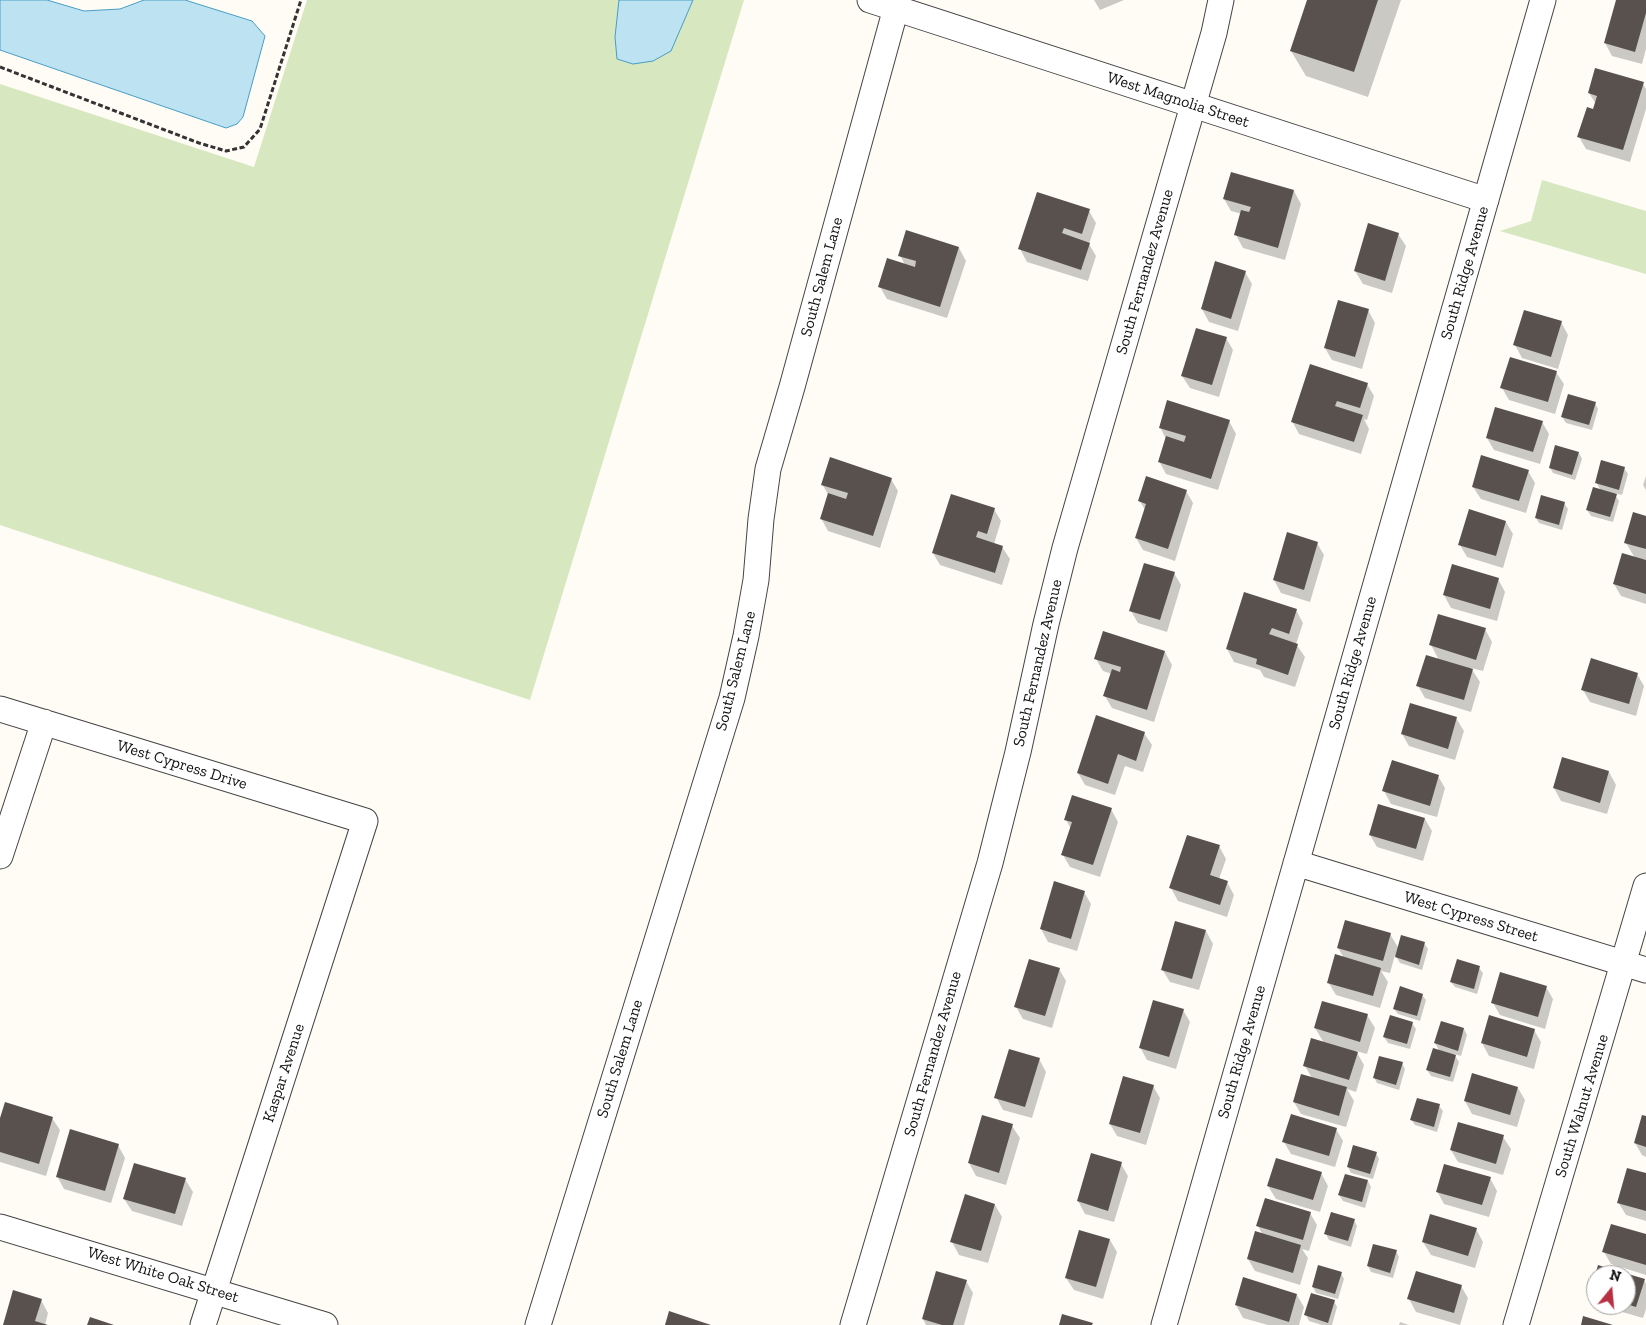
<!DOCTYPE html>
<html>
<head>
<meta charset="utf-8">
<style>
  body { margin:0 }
  #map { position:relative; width:1646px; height:1325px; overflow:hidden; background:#fefcf5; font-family:"Zilla Slab",serif }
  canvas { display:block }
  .north { position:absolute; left:1586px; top:1265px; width:50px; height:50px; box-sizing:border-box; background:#fff; border:1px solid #a0a0a0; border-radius:50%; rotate:17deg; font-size:14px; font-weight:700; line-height:20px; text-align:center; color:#111 }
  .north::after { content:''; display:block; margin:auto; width:18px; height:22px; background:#b83142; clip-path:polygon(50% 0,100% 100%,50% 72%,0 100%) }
</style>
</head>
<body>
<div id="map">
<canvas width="1646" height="1325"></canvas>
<div class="north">N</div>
</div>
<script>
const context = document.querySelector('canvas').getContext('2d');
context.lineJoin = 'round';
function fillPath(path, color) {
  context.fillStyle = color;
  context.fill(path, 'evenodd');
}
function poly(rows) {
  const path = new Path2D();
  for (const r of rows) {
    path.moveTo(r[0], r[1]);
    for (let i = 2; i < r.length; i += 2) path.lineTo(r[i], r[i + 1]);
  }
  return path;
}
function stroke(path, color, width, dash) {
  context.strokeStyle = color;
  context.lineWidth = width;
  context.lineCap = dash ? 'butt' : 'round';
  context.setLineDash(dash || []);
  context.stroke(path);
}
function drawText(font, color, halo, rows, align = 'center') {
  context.font = font + ' "Zilla Slab",serif';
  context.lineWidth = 5;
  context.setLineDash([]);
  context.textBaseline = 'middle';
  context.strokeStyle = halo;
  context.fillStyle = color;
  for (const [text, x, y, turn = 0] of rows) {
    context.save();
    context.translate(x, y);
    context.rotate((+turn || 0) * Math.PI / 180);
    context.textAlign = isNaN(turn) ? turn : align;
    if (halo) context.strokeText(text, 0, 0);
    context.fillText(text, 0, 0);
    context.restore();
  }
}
fillPath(poly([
  [307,0,744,0,530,700,0,525,0,84,254,167],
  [1542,180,1646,211,1646,274,1500,231,1531,221]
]), '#d7e7c0');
const water = poly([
  [0,0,47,0,84,11,120,9,144,0,185,0,252,21,265,36,243,117,237,124,226,128,0,50,0,0],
  [619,0,693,0,671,51,653,61,633,64,617,59,615,37,619,0]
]);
fillPath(water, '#bde3f2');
stroke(water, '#499dc4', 1);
fillPath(poly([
  [1094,0,1124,0,1100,10],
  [1309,0,1401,0,1368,97,1306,76,1291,51],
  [1617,0,1646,0,1646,49,1642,64,1612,56,1605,43],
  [1643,84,1646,89,1646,109,1630,162,1586,149,1579,137,1596,104,1589,93],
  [1294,191,1301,204,1285,260,1243,248,1236,235,1242,214,1231,211,1224,199],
  [1089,211,1096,223,1089,244,1096,256,1088,281,1027,262,1020,249],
  [907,232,959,248,966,261,947,318,887,299,880,287,905,265,900,255],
  [1398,234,1406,246,1392,293,1363,284,1355,271],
  [1245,272,1252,284,1238,331,1209,322,1202,309],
  [1368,310,1375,323,1362,369,1332,360,1325,348],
  [1561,322,1568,335,1558,369,1522,358,1515,345],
  [1226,338,1233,350,1219,397,1190,388,1182,376],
  [1556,372,1564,384,1555,414,1509,400,1502,388],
  [1367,384,1374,396,1367,420,1364,419,1369,429,1361,454,1299,434,1292,421],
  [1595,403,1598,409,1592,430,1566,423,1562,417],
  [1229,421,1236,434,1218,490,1166,474,1159,461,1166,439,1160,427],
  [1542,422,1549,434,1540,464,1494,450,1487,438],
  [1579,453,1582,459,1575,480,1553,473,1550,468],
  [1624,468,1628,474,1622,495,1614,493,1619,501,1613,522,1591,516,1587,510,1601,491,1596,482],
  [1528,471,1535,483,1526,513,1481,499,1473,487],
  [1646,476,1646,490,1643,485],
  [891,479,898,491,880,548,828,531,821,518,829,496,822,484],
  [1186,491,1193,503,1175,561,1143,550,1136,538,1145,510,1140,501],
  [1564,503,1568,509,1562,530,1539,523,1536,518],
  [994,509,1001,521,994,544,1002,547,1010,559,1002,585,940,565,933,553],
  [1646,517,1646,604,1621,596,1614,584,1635,558,1626,543],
  [1506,522,1513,534,1503,568,1467,557,1460,545],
  [1317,543,1324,555,1310,602,1281,593,1274,580],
  [1174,573,1181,585,1167,632,1138,623,1131,611],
  [1498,579,1505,592,1497,621,1451,608,1444,595],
  [1296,610,1303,623,1296,644,1305,657,1295,687,1264,677,1260,670,1234,662,1227,649],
  [1485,629,1492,642,1483,671,1471,668,1480,682,1471,712,1425,698,1418,686,1439,660,1431,645],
  [1104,633,1165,652,1172,665,1154,722,1112,708,1105,696,1112,674,1103,671,1096,659],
  [1637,674,1644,686,1636,716,1590,702,1583,690],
  [1456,718,1464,731,1455,760,1409,746,1402,734],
  [1144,733,1152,745,1143,772,1125,766,1115,795,1085,785,1078,773],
  [1563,759,1609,772,1616,785,1607,814,1561,801,1554,788],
  [1438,776,1445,788,1437,817,1391,804,1384,791],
  [1111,809,1118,822,1100,877,1070,867,1063,855,1071,829,1066,820],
  [1425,819,1432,831,1423,861,1377,847,1370,835],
  [1219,846,1226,859,1219,879,1227,882,1234,895,1227,917,1178,901,1171,888],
  [1084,892,1091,904,1077,951,1048,942,1041,929],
  [1206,931,1213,944,1199,990,1170,982,1162,969],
  [1390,934,1399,949,1424,943,1428,949,1422,970,1400,963,1395,955,1390,973,1381,971,1388,982,1380,1008,1336,995,1328,982,1344,958,1338,948],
  [1479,968,1483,973,1477,994,1455,987,1451,982],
  [1059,969,1066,981,1052,1028,1023,1019,1016,1007],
  [1546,987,1553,999,1545,1029,1500,1015,1493,1003],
  [1422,995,1426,1000,1420,1021,1398,1014,1394,1009],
  [1183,1010,1190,1022,1176,1069,1147,1060,1140,1047],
  [1367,1015,1375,1028,1367,1054,1356,1051,1364,1065,1356,1092,1347,1089,1354,1101,1346,1127,1301,1114,1294,1102,1312,1078,1305,1066,1324,1043,1315,1028],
  [1412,1023,1416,1029,1410,1049,1388,1043,1384,1037],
  [1464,1029,1467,1035,1461,1056,1454,1054,1459,1062,1453,1082,1431,1076,1427,1070,1440,1052,1435,1043],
  [1534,1030,1541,1042,1534,1069,1489,1056,1482,1043],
  [1039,1059,1046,1072,1032,1118,1003,1110,996,1097],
  [1402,1063,1405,1069,1399,1090,1377,1083,1374,1077],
  [1153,1086,1160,1098,1146,1145,1117,1136,1110,1124],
  [1518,1088,1525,1100,1517,1127,1472,1114,1465,1101],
  [1439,1106,1443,1111,1437,1132,1415,1125,1411,1119],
  [52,1118,60,1130,46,1176,0,1162,0,1122],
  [1646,1118,1646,1157,1642,1155,1635,1143],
  [1012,1126,1020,1138,1006,1185,976,1176,969,1163],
  [1336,1129,1343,1141,1335,1167,1291,1154,1284,1142],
  [1503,1137,1511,1149,1503,1175,1458,1162,1451,1150],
  [118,1145,125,1158,111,1203,64,1189,57,1176],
  [1376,1153,1379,1159,1373,1179,1351,1173,1348,1167],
  [1121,1164,1128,1176,1114,1222,1085,1214,1078,1201],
  [1321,1173,1328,1186,1320,1212,1276,1199,1268,1186],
  [1646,1174,1646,1221,1626,1215,1618,1202],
  [1490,1178,1497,1191,1489,1217,1444,1204,1437,1191],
  [185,1179,193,1192,182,1226,132,1211,124,1199],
  [1368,1181,1371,1187,1365,1208,1343,1201,1339,1195],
  [995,1205,1002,1217,988,1263,959,1255,952,1242],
  [1310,1213,1317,1225,1309,1251,1302,1249,1308,1258,1300,1285,1255,1271,1248,1259,1263,1235,1258,1226],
  [1354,1220,1357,1226,1351,1247,1329,1240,1326,1234],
  [1476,1229,1483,1242,1475,1268,1431,1255,1423,1242],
  [1646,1236,1646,1275,1611,1264,1604,1252],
  [1110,1240,1117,1252,1103,1299,1074,1290,1066,1278],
  [1396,1251,1399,1257,1393,1278,1371,1272,1368,1266],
  [1599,1266,1644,1280,1646,1284,1646,1309,1643,1318,1598,1305,1626,1305,1626,1275,1597,1275],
  [1341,1273,1344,1279,1338,1299,1316,1293,1313,1287],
  [966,1281,973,1293,964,1325,926,1325,923,1319],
  [1461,1286,1468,1298,1460,1325,1416,1312,1409,1299],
  [1297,1295,1304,1307,1299,1325,1268,1325,1243,1318,1236,1305],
  [41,1300,48,1313,45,1325,4,1325],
  [1334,1301,1337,1307,1332,1325,1322,1325,1309,1321,1306,1315],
  [1400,1322,1409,1325,1399,1325]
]), '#0003');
fillPath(poly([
  [1307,0,1378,0,1354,72,1290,51],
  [1616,0,1646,0,1646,13,1635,52,1604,43],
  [1595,68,1644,82,1623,150,1577,137,1587,107,1593,109,1597,96,1588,93],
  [1231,172,1294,190,1278,248,1234,235,1241,210,1249,212,1251,207,1223,199],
  [1037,192,1090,209,1082,234,1064,228,1062,233,1090,243,1081,270,1018,249],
  [1368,223,1399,233,1385,281,1354,271],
  [906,230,959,247,940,307,878,287,887,258,915,267,916,261,898,256],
  [1215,261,1246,271,1231,319,1201,309],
  [1338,300,1369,309,1355,357,1324,348],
  [1524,310,1562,321,1551,357,1513,345],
  [1196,328,1227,337,1212,385,1181,376],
  [1510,357,1557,371,1548,402,1500,388],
  [1310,364,1368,383,1360,408,1337,401,1335,406,1363,415,1354,442,1291,422],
  [1568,394,1596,402,1589,425,1561,417],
  [1167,400,1230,420,1211,479,1158,462,1166,436,1184,442,1186,436,1159,428],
  [1495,407,1543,421,1533,452,1486,438],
  [1555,445,1579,452,1572,475,1549,468],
  [1481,455,1529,470,1519,501,1472,487],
  [830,457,892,478,873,536,820,519,828,493,846,499,848,493,821,485],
  [1601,460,1625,467,1619,490,1595,483],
  [1146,476,1187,490,1168,549,1135,538,1146,504,1138,501],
  [1593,487,1617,494,1610,517,1586,510],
  [951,494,995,508,987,534,978,531,976,537,1003,546,995,573,932,553],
  [1541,495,1565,502,1559,525,1535,518],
  [1469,509,1506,521,1496,556,1458,545],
  [1633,512,1646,516,1646,549,1624,543],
  [1287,532,1318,542,1304,590,1273,580],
  [1622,553,1646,560,1646,594,1613,584],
  [1144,563,1175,572,1160,620,1129,611],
  [1452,564,1499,578,1490,609,1443,595],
  [1244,592,1297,609,1289,634,1272,628,1269,634,1298,644,1288,675,1256,664,1257,659,1226,649],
  [1438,614,1486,628,1476,660,1429,645],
  [1103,631,1165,651,1147,710,1103,696,1112,669,1120,672,1121,667,1094,659],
  [1426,655,1473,669,1464,700,1416,686],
  [1591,658,1638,673,1629,704,1581,690],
  [1410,703,1457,717,1448,749,1401,734],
  [1096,715,1145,732,1136,761,1118,754,1108,784,1077,773],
  [1562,757,1609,771,1600,803,1553,788],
  [1392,760,1439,775,1430,806,1382,791],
  [1072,795,1112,808,1093,865,1061,855,1072,822,1064,820],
  [1378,804,1425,818,1416,849,1369,835],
  [1187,835,1220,845,1210,875,1228,881,1220,905,1169,888],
  [1054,881,1085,891,1071,939,1040,929],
  [1345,920,1391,933,1383,961,1337,948],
  [1175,921,1206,930,1192,979,1161,970],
  [1401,935,1425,942,1419,965,1395,957],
  [1335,954,1381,968,1373,996,1327,983],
  [1029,959,1060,968,1045,1016,1014,1007],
  [1457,959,1480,966,1474,989,1450,982],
  [1500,972,1547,986,1538,1017,1491,1003],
  [1400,986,1423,994,1417,1016,1393,1009],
  [1153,1000,1184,1009,1169,1057,1139,1048],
  [1322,1001,1368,1014,1360,1042,1314,1028],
  [1390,1015,1413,1022,1407,1044,1383,1037],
  [1489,1015,1535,1029,1527,1057,1481,1043],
  [1441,1021,1464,1028,1458,1051,1434,1043],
  [1311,1038,1358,1052,1349,1080,1303,1066],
  [1433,1048,1456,1055,1450,1077,1426,1070],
  [1009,1049,1040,1058,1025,1107,994,1098],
  [1379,1056,1403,1062,1396,1085,1373,1078],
  [1472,1073,1518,1087,1510,1115,1464,1101],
  [1301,1074,1347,1087,1339,1116,1293,1102],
  [1123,1076,1154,1085,1140,1133,1109,1124],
  [1417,1098,1440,1104,1434,1127,1410,1120],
  [5,1102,53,1117,39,1164,0,1152,0,1118],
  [1291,1114,1337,1128,1329,1156,1282,1142],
  [982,1115,1013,1124,999,1173,968,1163],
  [1642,1115,1646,1116,1646,1147,1634,1143],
  [1458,1122,1504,1135,1496,1164,1450,1150],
  [70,1129,119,1144,105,1191,56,1177],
  [1353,1145,1377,1152,1370,1174,1347,1167],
  [1091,1153,1122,1162,1108,1211,1077,1201],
  [1276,1158,1322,1172,1313,1200,1267,1186],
  [134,1163,186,1178,175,1214,123,1199],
  [1444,1164,1491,1177,1482,1205,1436,1192],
  [1627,1168,1646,1173,1646,1211,1617,1203],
  [1345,1174,1368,1180,1362,1202,1338,1195],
  [965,1194,995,1204,981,1251,950,1242],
  [1265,1198,1311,1212,1303,1240,1256,1226],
  [1331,1212,1355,1219,1348,1241,1324,1234],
  [1430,1214,1477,1228,1468,1256,1422,1242],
  [1611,1224,1646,1234,1646,1265,1602,1252],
  [1079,1230,1110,1239,1096,1287,1065,1278],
  [1255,1231,1301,1245,1293,1273,1247,1259],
  [1373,1244,1397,1250,1390,1273,1367,1266],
  [1318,1265,1342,1272,1335,1294,1312,1287],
  [1598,1265,1645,1279,1636,1307,1626,1304,1626,1275,1596,1275,1596,1295,1590,1293],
  [936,1271,967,1280,953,1325,942,1325,922,1319],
  [1416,1271,1462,1285,1454,1313,1407,1299],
  [1243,1277,1297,1294,1289,1322,1235,1305],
  [13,1290,42,1299,35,1321,48,1325,3,1325],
  [1311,1293,1335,1300,1328,1323,1304,1315],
  [669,1311,711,1325,665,1325],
  [1062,1314,1093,1323,1092,1325,1059,1325],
  [1583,1316,1613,1325,1581,1325],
  [90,1317,114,1325,87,1325]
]), '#59514e');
const minor = poly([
  [870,0,1486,200],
  [0,709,365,821,203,1325],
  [0,856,44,722],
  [1296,863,1646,970],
  [0,1227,325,1325],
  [538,1325,732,698,746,636,756,580,761,519,768,469,792,387,896,8],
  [853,1325,990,863,1018,752,1046,624,1065,548,1214,33,1221,0],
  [1164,1325,1543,0],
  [1516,1325,1646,886]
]);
stroke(minor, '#444', 27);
stroke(poly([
  [0,67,199,143,226,151,244,147,260,129,301,0]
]), '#333', 3, [5, 2.5]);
stroke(minor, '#fff', 25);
drawText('16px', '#111', '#fff', [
  ["West Magnolia Street",1178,100,18],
  ["South Fernandez Avenue",1145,272,-74],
  ["South Ridge Avenue",1465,273,-74],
  ["South Salem Lane",822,277,-75],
  ["South Fernandez Avenue",1038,663,-77],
  ["South Ridge Avenue",1353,663,-74],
  ["South Salem Lane",736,671,-76],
  ["West Cypress Drive",182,765,17],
  ["West Cypress Street",1471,917,17],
  ["South Ridge Avenue",1242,1052,-74],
  ["South Fernandez Avenue",933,1054,-74],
  ["South Salem Lane",620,1059,-73],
  ["Kaspar Avenue",284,1073,-72],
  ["South Walnut Avenue",1582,1106,-73],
  ["West White Oak Street",163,1275,17]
]);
</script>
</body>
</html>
